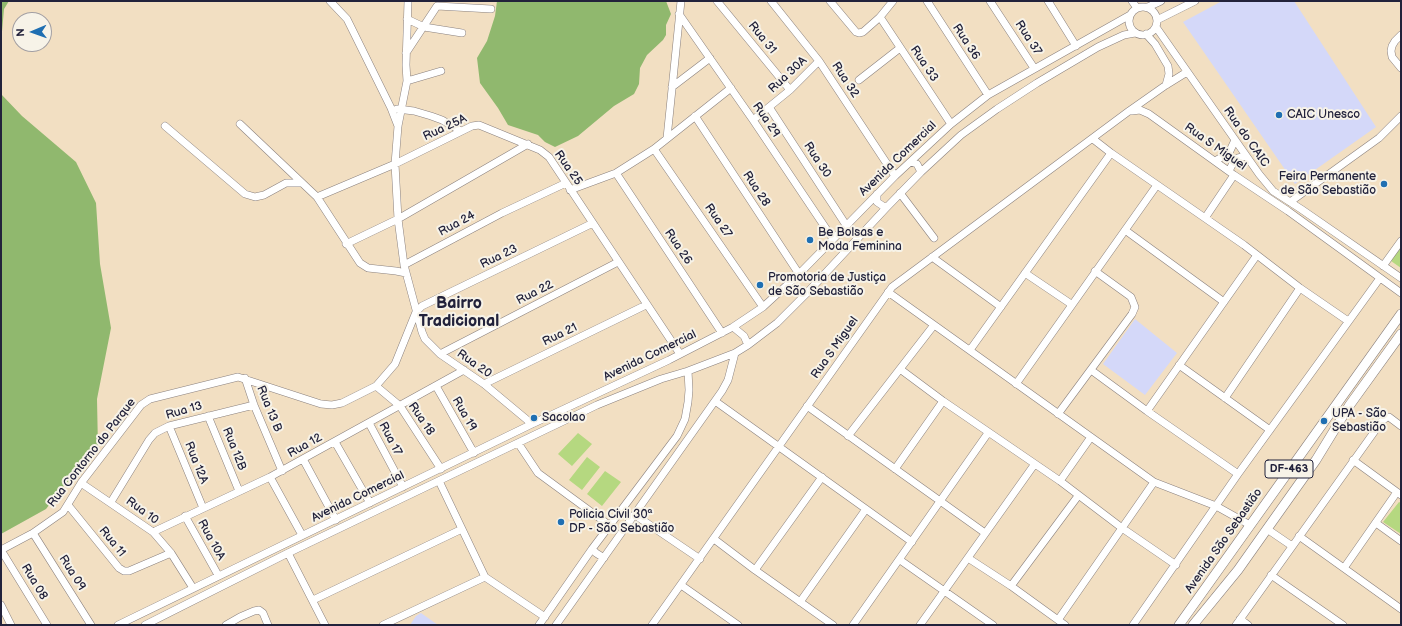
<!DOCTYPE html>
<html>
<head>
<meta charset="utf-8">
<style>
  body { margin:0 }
  #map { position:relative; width:1402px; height:626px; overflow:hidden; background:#f2dfc2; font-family:"Balsamiq Sans",sans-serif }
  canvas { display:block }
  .frame { position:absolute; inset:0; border:2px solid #22223b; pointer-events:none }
  .north { position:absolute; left:12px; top:12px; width:40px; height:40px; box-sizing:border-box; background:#f7f3e8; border:1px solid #a29fa3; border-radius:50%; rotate:268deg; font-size:11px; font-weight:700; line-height:16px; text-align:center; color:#22223b }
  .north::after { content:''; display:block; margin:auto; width:14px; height:18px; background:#1f6fb2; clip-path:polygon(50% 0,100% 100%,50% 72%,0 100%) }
</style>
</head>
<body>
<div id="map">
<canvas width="1402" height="626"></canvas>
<div class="frame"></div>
<div class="north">N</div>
</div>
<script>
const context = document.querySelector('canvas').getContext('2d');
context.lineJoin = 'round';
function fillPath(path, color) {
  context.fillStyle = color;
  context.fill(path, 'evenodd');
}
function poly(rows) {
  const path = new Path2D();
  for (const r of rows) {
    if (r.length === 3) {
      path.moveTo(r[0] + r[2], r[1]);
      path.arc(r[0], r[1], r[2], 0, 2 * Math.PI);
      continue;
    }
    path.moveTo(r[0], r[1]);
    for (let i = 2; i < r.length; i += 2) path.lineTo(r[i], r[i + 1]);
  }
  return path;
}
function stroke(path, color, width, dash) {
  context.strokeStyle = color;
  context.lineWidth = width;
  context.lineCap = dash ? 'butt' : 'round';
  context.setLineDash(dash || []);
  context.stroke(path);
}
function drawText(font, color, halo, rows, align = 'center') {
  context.font = font + ' "Balsamiq Sans",sans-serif';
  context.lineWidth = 4;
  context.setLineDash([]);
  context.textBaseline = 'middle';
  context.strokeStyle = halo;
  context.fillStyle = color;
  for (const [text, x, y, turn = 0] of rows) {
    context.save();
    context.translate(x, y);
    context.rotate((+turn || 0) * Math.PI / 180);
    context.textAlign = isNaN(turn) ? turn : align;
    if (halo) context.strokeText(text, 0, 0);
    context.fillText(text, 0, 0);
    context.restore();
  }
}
fillPath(poly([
  [1222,1,1294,1,1376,127,1295,184,1183,22],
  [1135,319,1177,353,1145,395,1103,364],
  [421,613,438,625,410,625,416,616]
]), '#d4d8f9');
fillPath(poly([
  [1401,246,1401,268,1391,261],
  [578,433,592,444,572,466,558,454],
  [587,457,600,467,582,490,569,480],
  [605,471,621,482,602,506,587,494],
  [1399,502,1401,503,1401,534,1383,522]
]), '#b5d880');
fillPath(poly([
  [1,1,9,1,4,9,1,43],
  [497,1,666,1,671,14,666,25,666,35,663,40,647,55,640,68,639,84,634,94,614,106,578,136,555,147,545,142,538,135,508,125,498,108,480,83,477,58,487,41,495,16],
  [1,94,22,116,76,162,96,203,100,264,111,328,97,399,98,449,63,487,46,509,1,534]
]), '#90b86e');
const minor = poly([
  [330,1,347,19,391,108,398,126],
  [408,1,406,65,407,81,398,126,395,164,398,219,404,265,422,332,425,339,440,354,484,384,532,424],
  [717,1,790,90],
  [771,1,819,61,895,176],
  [830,1,856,32,859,33,863,32,880,17,893,1],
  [927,1,988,95],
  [990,1,1034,68],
  [1048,1,1076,46],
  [1132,1,1137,8],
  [1143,21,14],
  [1148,7,1161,1],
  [679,14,753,120,833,239],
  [880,17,951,124],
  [407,19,424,27,462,33],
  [1157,20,1195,1],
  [1156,27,1259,174,1273,191,1301,209,1401,278],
  [1146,34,1155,44,1168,66,1169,74,1166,85],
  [1401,35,1395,41,1392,46,1391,51,1392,57,1401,68],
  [406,53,437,6,491,9],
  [859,80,900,48],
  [407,81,441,71],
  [672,87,710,58],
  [769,107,846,225],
  [397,109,414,111,431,116,442,120,461,131],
  [1132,111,1140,110,1149,114,1234,175,1288,211,1401,293],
  [695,116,799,274],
  [753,120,790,90,819,61],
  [240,124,317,197],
  [165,126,245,194,255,197,264,195,286,183,302,183],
  [667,138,681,1],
  [1093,139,1111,153,1244,245,1300,288,1348,321],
  [654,149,763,307],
  [1215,161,1229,153,1235,140],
  [911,162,917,164,921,172],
  [1229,171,1234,161,1238,158,1246,156],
  [616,173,722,333],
  [570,190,616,173,654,149,731,88],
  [900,193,934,238],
  [877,194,877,202,886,208],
  [1290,202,1379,138,1401,116],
  [1205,218,1234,175],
  [1125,230,1224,302],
  [346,244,398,219,528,144],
  [932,257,1001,307],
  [404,265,502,213,566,183],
  [1383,266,1401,241],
  [406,273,396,271,368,268,360,263,317,197,395,164,472,126,479,125,540,150,549,157,680,354],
  [1025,273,1071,304],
  [888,292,1154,482,1216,506,1250,525],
  [733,327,744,336,748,345],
  [970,350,1111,153],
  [440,354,618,262],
  [1179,365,1270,430],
  [900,369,943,401,1060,481,1122,528,1176,565],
  [1091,370,1147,411,1238,474],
  [245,378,254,405,282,471],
  [484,384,646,305],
  [1016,384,1157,185],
  [376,386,400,406,441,469],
  [436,386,474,453],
  [1225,398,1300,288],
  [715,401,912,542],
  [807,406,985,533],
  [1147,411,1257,255],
  [1058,414,1132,314,1135,307,1131,297,1095,271],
  [208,416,239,491],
  [369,423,403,487],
  [169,426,203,508],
  [848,436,934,325],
  [335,442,370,503],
  [518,443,538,473,609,525],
  [303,459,336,520],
  [1353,460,1401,495],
  [895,469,943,401],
  [270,477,302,535],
  [439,481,485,577,545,617],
  [1060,481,1091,437],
  [81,483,153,532,171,553,193,588],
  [111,502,149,440,155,433,169,426,254,405],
  [68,505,119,568,124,571,129,571,171,553],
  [635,515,700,559],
  [185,516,218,575],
  [1376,523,1401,541],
  [1267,529,1292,546],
  [153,532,270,477,464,370],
  [33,533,91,625],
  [1299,536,1401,609],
  [714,539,755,570,833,625],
  [592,549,596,553,604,558],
  [1,550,33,533,63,512,81,483,141,405,150,399,238,377,321,404,332,405,342,403,376,386,395,364,416,312,422,306,593,223],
  [1,550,47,625],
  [288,553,325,625],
  [968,558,1011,586,1065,625],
  [900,560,993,625],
  [1344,568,1397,492],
  [755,570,822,477],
  [1271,575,1343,625],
  [681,585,738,625],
  [1011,586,1078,496],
  [313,600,462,529],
  [800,602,866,509],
  [1,605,11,625],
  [1240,619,1248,625],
  [1058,620,1154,482],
  [118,625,532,424,669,360,733,327,763,307,799,274,895,176,951,124,988,95,1130,15],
  [145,625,288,553,597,405,661,379,688,371,735,353,748,345,777,323,806,294,886,208,921,172,961,135,997,109,1037,83,1098,47,1124,35,1135,33],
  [226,625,240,617,254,611,259,610,263,613,268,625],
  [383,625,485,577],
  [539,625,592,549,677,436,685,419,688,402,689,390,688,371],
  [556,625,722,391,728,380,735,353],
  [652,625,892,287,1129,111,1166,85,1187,72],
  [853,625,988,433],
  [920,625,1034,465],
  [1133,625,1238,474,1380,278],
  [1236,625,1382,421,1387,417,1389,417,1401,426]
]);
const major = poly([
  [1179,625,1401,314],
  [1193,625,1238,570,1267,529,1316,460,1349,406,1401,334]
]);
stroke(minor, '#8a807e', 8);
stroke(major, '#8a807e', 10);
stroke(minor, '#fff', 7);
stroke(major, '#fff', 9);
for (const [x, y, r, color] of [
  [1279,115,4,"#1f6fb2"],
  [1384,184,4,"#1f6fb2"],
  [810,240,4,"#1f6fb2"],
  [760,285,4,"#1f6fb2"],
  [534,418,4,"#1f6fb2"],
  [1324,421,4,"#1f6fb2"],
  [561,522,4,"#1f6fb2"]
]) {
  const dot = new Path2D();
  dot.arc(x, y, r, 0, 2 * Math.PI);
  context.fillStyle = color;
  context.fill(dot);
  stroke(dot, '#f7f3e8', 1.5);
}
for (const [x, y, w] of [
  [1289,469,48]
]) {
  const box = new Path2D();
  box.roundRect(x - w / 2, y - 9, w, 18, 3);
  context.fillStyle = '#f7f3e8';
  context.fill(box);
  stroke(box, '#22223b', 1);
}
drawText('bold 11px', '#22223b', null, [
  ["DF-463",1289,469]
]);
drawText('12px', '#22223b', '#f7f3e8', [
  ["Rua 31",762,38,51],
  ["Rua 37",1028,38,57],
  ["Rua 36",966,42,57],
  ["Rua 33",924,64,56],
  ["Rua 30A",788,75,-43],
  ["Rua 32",845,80,57],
  ["Rua 29",766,120,56],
  ["Rua 25A",445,128,-25],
  ["Rua do CAIC",1246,137,55],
  ["Rua S Miguel",1215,147,35],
  ["Avenida Comercial",898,159,-44],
  ["Rua 30",817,160,57],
  ["Rua 25",568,168,55],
  ["Rua 28",756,189,57],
  ["Rua 27",718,221,55],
  ["Rua 24",457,224,-28],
  ["Rua 26",678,247,56],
  ["Rua 23",499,257,-26],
  ["Rua 22",535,293,-27],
  ["Rua 21",560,335,-26],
  ["Rua S Miguel",835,348,-55],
  ["Avenida Comercial",650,356,-26],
  ["Rua 20",474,364,35],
  ["Rua 13 B",269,409,68],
  ["Rua 13",184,411,-16],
  ["Rua 19",464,414,60],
  ["Rua 18",421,419,56],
  ["Rua 17",390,439,62],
  ["Rua 12",305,446,-29],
  ["Rua 12B",234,449,68],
  ["Rua Contorno do Parque",92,453,-52],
  ["Rua 12A",196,463,68],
  ["Avenida Comercial",358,497,-26],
  ["Rua 10",142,511,36],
  ["Rua 10A",211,540,61],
  ["Avenida São Sebastião",1224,541,-55],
  ["Rua 11",112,542,51],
  ["Rua 09",72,573,58],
  ["Rua 08",34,582,59]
]);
drawText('12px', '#22223b', '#f7f3e8', [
  ["CAIC Unesco",1287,115],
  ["Feira Permanente",1376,177,"right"],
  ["de São Sebastião",1376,191,"right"],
  ["Be Bolsas e",818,233],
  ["Moda Feminina",818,247],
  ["Promotoria de Justiça",768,278],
  ["de São Sebastião",768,292],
  ["UPA - São",1332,414],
  ["Sebastião",1332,428],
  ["Sacolao",542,418],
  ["Policia Civil 30ª",569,515],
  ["DP - São Sebastião",569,529]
], 'left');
drawText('bold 16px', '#22223b', '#f7f3e8', [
  ["Bairro",459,304],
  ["Tradicional",459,322]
]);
</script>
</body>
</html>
